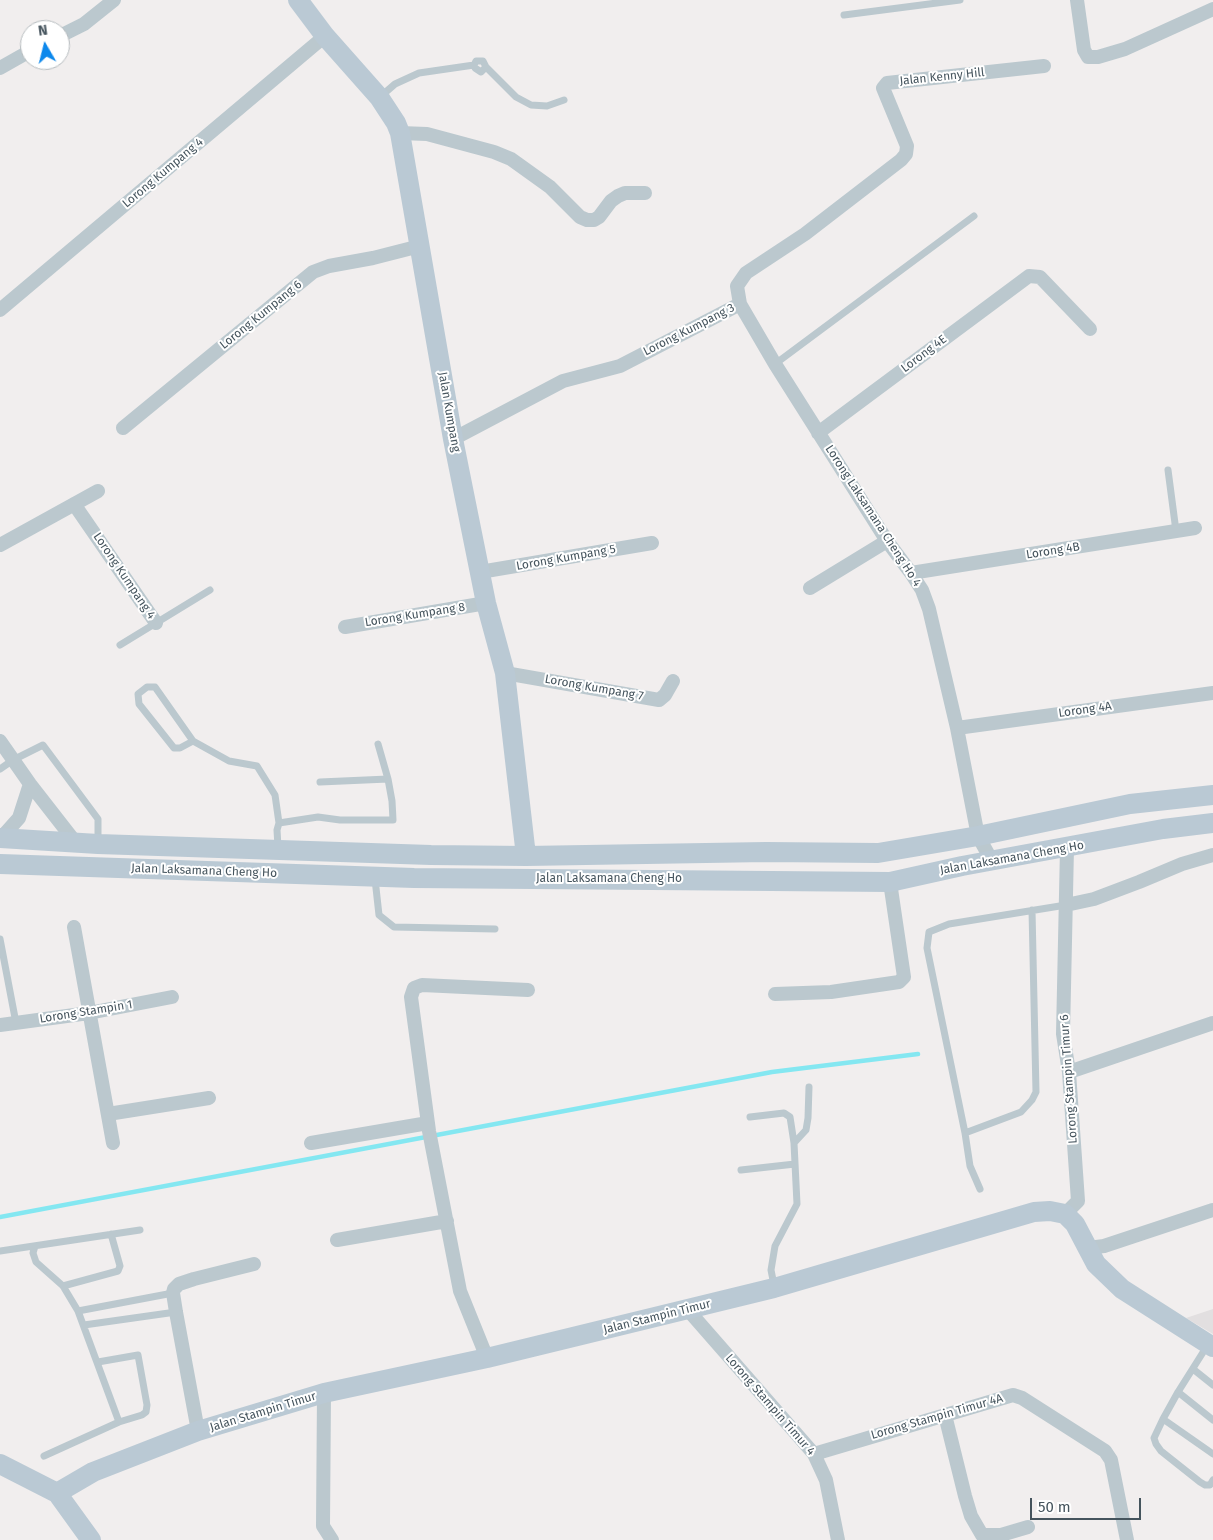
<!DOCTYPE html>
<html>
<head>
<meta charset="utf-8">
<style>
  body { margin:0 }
  #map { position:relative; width:1213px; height:1540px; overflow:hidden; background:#f1eeee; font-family:"Fira Sans",sans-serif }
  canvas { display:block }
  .north { position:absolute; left:20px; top:20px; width:50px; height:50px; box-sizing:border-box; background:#fff; border:1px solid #b5bbbe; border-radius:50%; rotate:352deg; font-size:14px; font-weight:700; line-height:20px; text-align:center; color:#45545d }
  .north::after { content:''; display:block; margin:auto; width:18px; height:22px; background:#0d88ec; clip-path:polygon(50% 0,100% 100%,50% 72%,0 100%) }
  .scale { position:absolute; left:1030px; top:1498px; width:111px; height:22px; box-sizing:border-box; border:2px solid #45545d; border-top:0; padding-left:6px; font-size:15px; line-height:18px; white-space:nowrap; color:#45545d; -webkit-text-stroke:4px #fff; paint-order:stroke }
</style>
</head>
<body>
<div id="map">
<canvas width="1213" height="1540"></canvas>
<div class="north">N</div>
<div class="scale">50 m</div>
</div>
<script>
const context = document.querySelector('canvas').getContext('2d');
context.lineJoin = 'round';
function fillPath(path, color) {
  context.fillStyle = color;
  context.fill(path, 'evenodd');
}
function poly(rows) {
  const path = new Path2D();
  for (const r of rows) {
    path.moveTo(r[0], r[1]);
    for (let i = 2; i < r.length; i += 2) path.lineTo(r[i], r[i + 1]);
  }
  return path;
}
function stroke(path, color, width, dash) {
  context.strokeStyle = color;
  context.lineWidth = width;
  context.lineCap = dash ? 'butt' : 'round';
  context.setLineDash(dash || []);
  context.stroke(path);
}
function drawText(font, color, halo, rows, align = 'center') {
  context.font = font + ' "Fira Sans",sans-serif';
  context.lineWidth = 4;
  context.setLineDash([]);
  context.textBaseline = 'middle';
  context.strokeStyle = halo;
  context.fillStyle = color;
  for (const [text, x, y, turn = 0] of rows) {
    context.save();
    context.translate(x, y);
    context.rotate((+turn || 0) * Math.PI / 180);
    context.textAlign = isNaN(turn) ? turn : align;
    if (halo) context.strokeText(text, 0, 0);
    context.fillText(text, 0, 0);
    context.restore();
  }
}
fillPath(poly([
  [1213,1309,1213,1334,1186,1318]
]), '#e2dfe0');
stroke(poly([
  [0,1217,772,1072,918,1054]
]), '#84e7f1', 4.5);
stroke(poly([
  [844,15,960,0],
  [486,67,481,72,475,68,474,65,476,61,483,61,486,67,516,97,531,105,547,106,564,100],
  [380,97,395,84,419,73,474,65],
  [775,364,974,216],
  [1168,470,1176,531],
  [120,645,210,590],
  [193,741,180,748,174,748,139,704,138,694,147,687,155,687,193,741,229,761,257,766,275,795,279,823],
  [0,769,13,760,43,745,98,819,98,841],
  [320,782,388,779],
  [278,847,277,830,279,823,318,817,340,820,393,820,392,801,388,779,378,744],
  [375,879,379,915,394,927,495,929],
  [0,939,16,1023],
  [750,1117,784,1113,790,1117,794,1143],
  [965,1133,927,948,929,932,949,924,1066,905],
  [741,1170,795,1164],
  [980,1189,970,1166,965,1133,1021,1112,1032,1100,1036,1092,1032,910],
  [35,1246,33,1253,36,1262,63,1286,78,1311,119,1422],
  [0,1251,140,1230],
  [774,1285,771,1270,775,1246,797,1204,794,1143,806,1130,808,1118,809,1087],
  [63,1286,118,1271,120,1266,111,1234],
  [78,1311,173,1293],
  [84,1325,176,1312],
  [1207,1346,1178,1392,1163,1419,1154,1438,1156,1444,1161,1451,1200,1482,1205,1485,1210,1485,1213,1480],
  [1193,1369,1213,1385],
  [1178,1392,1213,1420],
  [1163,1419,1213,1454],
  [44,1456,119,1422,142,1415,146,1412,147,1405,138,1355,98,1362]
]), '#bbc8ce', 7);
stroke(poly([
  [1077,0,1084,50,1088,57,1098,57,1125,49,1213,9],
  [60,36,84,24,114,0],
  [0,68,30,51],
  [400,133,427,134,494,152,511,159,550,187,580,217,587,220,594,220,599,217,611,201,618,196,625,193,645,193],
  [0,310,325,36],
  [123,428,313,272,329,266,373,258,420,246],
  [818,433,1029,276,1040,277,1090,329],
  [453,439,563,381,620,366,740,304],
  [74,504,156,623],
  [0,545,98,491],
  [480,572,652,543],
  [911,573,1195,528],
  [810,588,887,541],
  [345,627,486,603],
  [505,673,659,700,665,695,673,681],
  [957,728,1213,693],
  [0,741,30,784,76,843],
  [1,838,19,818,30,784],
  [992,861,978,836,957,728,929,609,922,590,911,573,887,541,775,364,740,304,737,286,746,273,805,234,901,160,906,154,907,146,883,88,887,83,1044,66],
  [1066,905,1094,899,1139,882,1182,864,1213,855],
  [74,927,113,1143],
  [775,994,831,992,899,982,904,977,890,882],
  [0,1025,89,1013,172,997],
  [1069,1072,1213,1023],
  [108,1114,209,1098],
  [311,1143,428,1123],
  [1065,1214,1078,1201,1069,1072,1063,1034,1067,848],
  [337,1240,447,1221],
  [1088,1248,1104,1246,1213,1210],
  [688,1310,814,1454,826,1480,838,1540],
  [487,1358,460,1291,429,1131,411,997,414,988,422,985,528,990],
  [324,1393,323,1526,332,1540],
  [945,1415,965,1496,971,1516,982,1535,1001,1535,1028,1527],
  [198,1431,176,1312,173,1293,174,1289,179,1284,194,1279,254,1264],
  [814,1454,1013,1395,1022,1398,1105,1451,1111,1460,1127,1540]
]), '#bbc8ce', 14);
stroke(poly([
  [298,0,325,36,379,97,396,123,400,133,453,439,486,603,505,673,526,856],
  [0,838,98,844,431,855,526,856,766,852,878,853,978,836,1130,804,1213,795],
  [0,864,414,878,890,882,962,866,1163,829,1213,823],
  [0,1464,57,1493,91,1540],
  [57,1493,93,1472,198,1431,324,1393,487,1358,774,1288,1034,1212,1050,1211,1065,1214,1075,1224,1096,1264,1122,1289,1213,1347]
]), '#bac9d4', 20);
drawText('12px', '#45545d', '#fff', [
  ["Jalan Kenny Hill",942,77,-6],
  ["Lorong Kumpang 4",163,173,-40],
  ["Lorong Kumpang 6",261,315,-39],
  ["Lorong Kumpang 3",689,330,-27],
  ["Lorong 4E",924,354,-37],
  ["Jalan Kumpang",449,412,80],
  ["Lorong Laksamana Cheng Ho 4",873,516,57],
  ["Lorong 4B",1053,551,-9],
  ["Lorong Kumpang 5",566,558,-10],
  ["Lorong Kumpang 4",124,576,56],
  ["Lorong Kumpang 8",415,615,-9],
  ["Lorong Kumpang 7",594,688,10],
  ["Lorong 4A",1085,710,-8],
  ["Jalan Laksamana Cheng Ho",1012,858,-10],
  ["Jalan Laksamana Cheng Ho",204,871,2],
  ["Jalan Laksamana Cheng Ho",609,879],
  ["Lorong Stampin 1",86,1012,-9],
  ["Lorong Stampin Timur 6",1069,1079,-94],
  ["Jalan Stampin Timur",657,1317,-14],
  ["Lorong Stampin Timur 4",770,1405,49],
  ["Jalan Stampin Timur",263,1412,-17],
  ["Lorong Stampin Timur 4A",937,1417,-16]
]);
</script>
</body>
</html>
